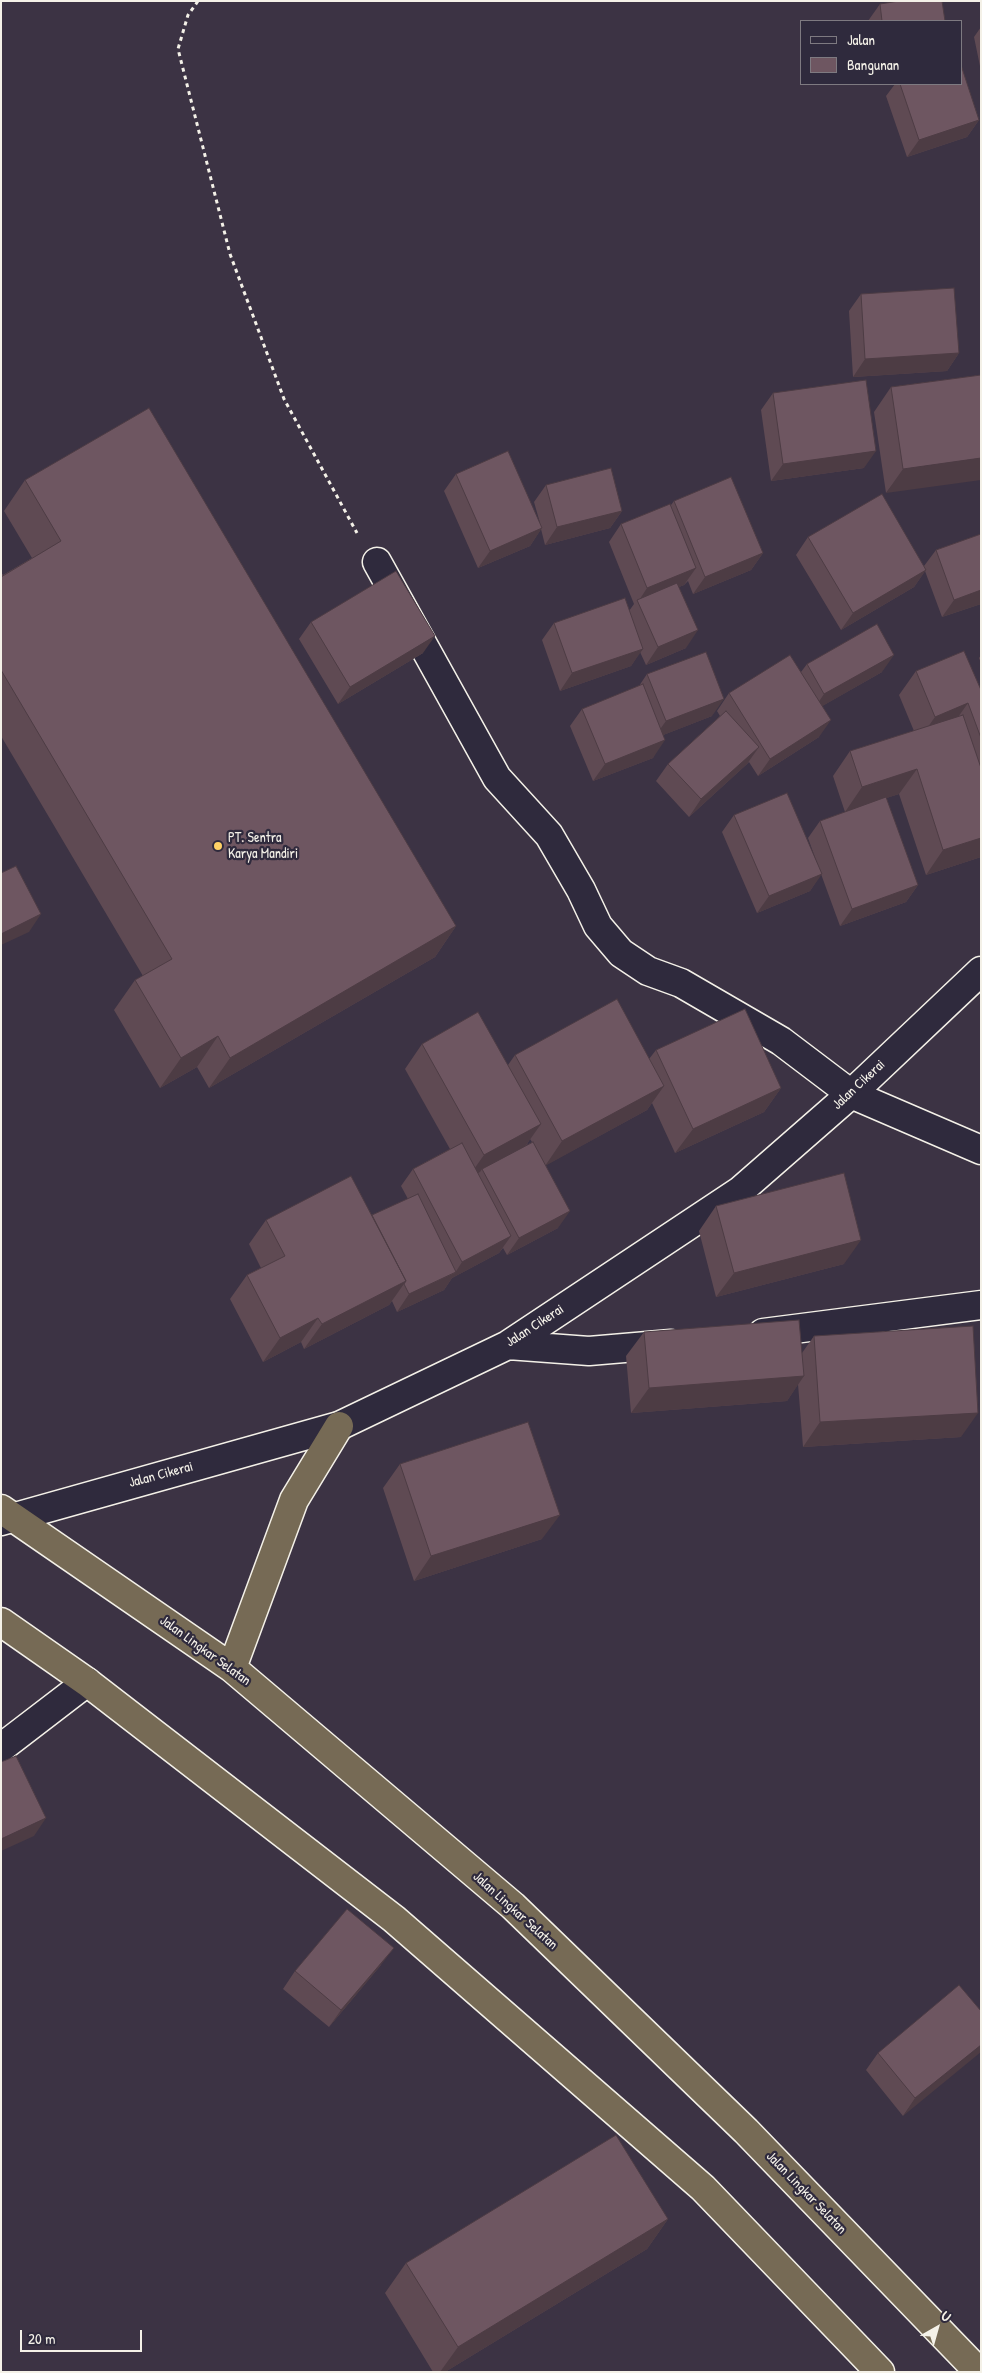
<!DOCTYPE html>
<html>
<head>
<meta charset="utf-8">
<style>
  body { margin:0 }
  #map { position:relative; width:982px; height:2373px; overflow:hidden; background:#3c3344; font-family:"Patrick Hand",sans-serif }
  canvas { display:block }
  .frame { position:absolute; inset:0; border:2px solid #f4f1e8; pointer-events:none }
  .legend { position:absolute; left:800px; top:20px; width:162px; height:65px; box-sizing:border-box; background:#2f2a3d; border:1px solid #7e7a81; margin:0; padding:6px 9px; list-style:none; font-size:15px; color:#f4f1e8 }
  .legend li { display:flex; align-items:center; gap:10px; height:25px }
  .legend b { width:25px; border:1px solid #7e7a81 }
  .north { position:absolute; left:912px; top:2303px; width:50px; height:50px; -webkit-text-stroke:4px #2f2a3d; paint-order:stroke; rotate:38deg; font-size:14px; font-weight:700; line-height:20px; text-align:center; color:#f4f1e8 }
  .north::after { content:''; display:block; margin:auto; width:18px; height:22px; background:#f4f1e8; clip-path:polygon(50% 0,100% 100%,50% 72%,0 100%) }
  .scale { position:absolute; left:20px; top:2330px; width:122px; height:22px; box-sizing:border-box; border:2px solid #f4f1e8; border-top:0; padding-left:6px; font-size:15px; line-height:18px; white-space:nowrap; color:#f4f1e8; -webkit-text-stroke:4px #2f2a3d; paint-order:stroke }
</style>
</head>
<body>
<div id="map">
<canvas width="982" height="2373"></canvas>
<div class="frame"></div>
<ul class="legend">
<li><b style="height:6px;background:#2f2a3d"></b>Jalan</li>
<li><b style="height:14px;background:#6e5661"></b>Bangunan</li>
</ul>
<div class="north">U</div>
<div class="scale">20 m</div>
</div>
<script>
const context = document.querySelector('canvas').getContext('2d');
context.lineJoin = 'round';
function poly(rows) {
  const path = new Path2D();
  for (const r of rows) {
    path.moveTo(r[0], r[1]);
    for (let i = 2; i < r.length; i += 2) path.lineTo(r[i], r[i + 1]);
  }
  return path;
}
function stroke(path, color, width, dash) {
  context.strokeStyle = color;
  context.lineWidth = width;
  context.lineCap = dash ? 'butt' : 'round';
  context.setLineDash(dash || []);
  context.stroke(path);
}
function fillPath(path, color) {
  context.fillStyle = color;
  context.fill(path, 'evenodd');
}
function drawText(font, color, halo, rows, align = 'center') {
  context.font = font + ' "Patrick Hand",sans-serif';
  context.lineWidth = 4.5;
  context.setLineDash([]);
  context.textBaseline = 'middle';
  context.strokeStyle = halo;
  context.fillStyle = color;
  for (const [text, x, y, turn = 0] of rows) {
    context.save();
    context.translate(x, y);
    context.rotate((+turn || 0) * Math.PI / 180);
    context.textAlign = isNaN(turn) ? turn : align;
    if (halo) context.strokeText(text, 0, 0);
    context.fillText(text, 0, 0);
    context.restore();
  }
}
const minor = poly([
  [377,562,497,778,549,835,581,890,598,926,621,953,648,971,681,983,781,1041,851,1094,981,1150],
  [763,1333,981,1305],
  [508,1345,589,1351,671,1344],
  [1,1521,339,1426,508,1345,740,1191,851,1094,981,971],
  [1,1748,87,1682]
]);
const highway = poly([
  [1,1509,232,1668,513,1906,746,2131,979,2372],
  [1,1622,87,1682,394,1919,703,2188,880,2372],
  [232,1668,294,1500,339,1426]
]);
stroke(minor, '#f4f1e8', 31);
stroke(highway, '#f4f1e8', 31);
stroke(poly([
  [198,1,188,15,178,49,230,254,284,399,357,533]
]), '#f4f1e8', 3, [4, 4]);
stroke(minor, '#2f2a3d', 28);
stroke(highway, '#766a55', 28);
fillPath(poly([
  [880,4,945,21,868,21],
  [981,27,981,71,974,37],
  [895,84,961,84,979,120,967,137,907,157,886,96],
  [861,294,959,353,947,371,853,377,849,311],
  [981,375,886,493,874,412,891,387],
  [773,393,864,468,771,481,761,410],
  [456,474,540,523,534,502,546,485,622,511,610,528,545,545,541,529,530,546,478,568,444,491],
  [25,480,456,926,435,957,209,1088,197,1067,160,1088,114,1010,135,980,143,976,1,736,1,572,3,575,32,558,4,511],
  [674,501,763,553,751,570,693,594,688,581,684,585,679,587,686,648,646,665,640,652,631,666,560,691,542,640,554,623,629,611,634,604,609,542,621,524,671,505],
  [981,534,981,604,942,617,925,571,914,587,841,630,796,555,808,537,924,566,936,550],
  [311,622,423,653,338,704,299,639],
  [981,655,981,663,979,658],
  [807,664,882,672,822,706,819,737,758,776,749,762,747,764,689,817,656,781,668,764,720,716,717,711,729,693,801,672],
  [916,671,981,690,981,857,926,875,899,794,886,798,918,885,906,902,840,926,821,874,810,891,757,913,722,832,734,815,817,863,808,838,820,821,845,812,833,776,850,751,914,731,899,695],
  [647,674,712,716,663,735,653,758,593,781,570,726,582,709,639,686],
  [422,1044,508,1065,515,1055,649,1059,656,1050,781,1088,764,1112,675,1153,652,1103,647,1110,546,1165,558,1228,507,1255,503,1248,499,1253,452,1278,444,1290,397,1312,392,1301,389,1305,304,1349,301,1342,263,1362,230,1299,247,1275,261,1268,249,1244,266,1220,372,1216,408,1199,401,1186,413,1169,450,1149,405,1069],
  [530,1139,532,1142,526,1146],
  [716,1206,844,1264,716,1297,699,1231],
  [644,1332,802,1353,814,1336,961,1437,803,1447,798,1384,787,1401,631,1413,626,1356],
  [400,1464,542,1539,414,1581,383,1488],
  [381,1965,329,2027,283,1989,295,1971],
  [981,2011,903,2116,866,2070,878,2053],
  [668,2219,647,2249,445,2372,433,2372,385,2293,406,2263]
]), '#5f4a53');
fillPath(poly([
  [979,120,967,137,907,157,919,140],
  [959,353,947,371,853,377,865,359],
  [876,451,864,468,771,481,783,464],
  [981,458,981,480,886,493,903,469],
  [622,511,610,528,545,545,557,527],
  [542,528,530,546,478,568,490,551],
  [763,553,751,570,693,594,705,577],
  [696,568,684,585,639,604,638,602,647,588],
  [926,570,914,587,841,630,853,613],
  [981,590,981,604,942,617,954,600],
  [698,630,686,648,646,665,658,647],
  [435,636,423,653,338,704,350,687],
  [643,649,631,666,560,691,572,673],
  [894,655,882,672,812,712,824,694],
  [724,699,712,716,653,739,666,721],
  [968,703,951,727,918,741,935,717],
  [831,720,819,737,758,776,770,759],
  [665,740,653,758,593,781,605,764],
  [759,747,747,764,689,817,701,799],
  [917,769,899,794,845,812,862,787],
  [981,838,981,857,926,875,943,850],
  [822,874,810,891,757,913,769,896],
  [918,885,906,902,840,926,852,909],
  [41,914,29,932,1,945,1,934],
  [456,926,435,957,209,1088,230,1058],
  [218,1036,197,1067,160,1088,181,1058],
  [664,1086,647,1110,545,1166,562,1141],
  [781,1088,764,1112,675,1153,693,1129],
  [541,1124,524,1148,482,1169,480,1172,467,1179,484,1155],
  [570,1211,558,1228,507,1255,519,1238],
  [511,1236,499,1253,452,1278,444,1290,397,1312,409,1294,455,1273,462,1262],
  [861,1240,844,1264,716,1297,734,1273],
  [406,1281,389,1305,304,1349,322,1324],
  [318,1318,301,1342,263,1362,280,1338],
  [804,1376,787,1401,631,1413,649,1388],
  [978,1413,961,1437,803,1447,820,1422],
  [560,1515,542,1539,414,1581,431,1556],
  [46,1818,34,1836,1,1851,1,1839],
  [394,1948,381,1965,329,2027,341,2010],
  [981,2045,981,2052,903,2116,915,2098],
  [668,2219,647,2249,445,2372,440,2372,458,2347]
]), '#4d3c44');
const building = poly([
  [899,1,942,1,945,21,882,21,880,4,899,1],
  [961,65,979,120,919,140,900,84,961,84,961,65],
  [954,288,959,353,865,359,861,294,954,288],
  [981,375,981,458,903,469,891,387,981,375],
  [866,380,876,451,783,464,773,393,866,380],
  [149,408,456,926,230,1058,218,1036,181,1058,135,980,172,959,1,670,1,577,61,541,25,480,149,408],
  [508,451,542,528,490,551,456,474,508,451],
  [611,468,622,511,557,527,546,485,611,468],
  [731,477,763,553,705,577,674,501,731,477],
  [882,494,926,570,853,613,808,537,882,494],
  [670,504,696,568,647,588,621,524,670,504],
  [981,534,981,590,954,600,936,550,981,534],
  [396,571,435,636,350,687,311,622,396,571],
  [677,583,698,630,658,647,637,600,677,583],
  [625,598,643,649,572,673,554,623,625,598],
  [877,624,894,655,824,694,807,664,877,624],
  [964,651,981,690,981,738,968,703,935,717,916,671,964,651],
  [706,652,724,699,666,721,647,674,706,652],
  [790,655,831,720,770,759,729,693,790,655],
  [643,684,665,740,605,764,582,709,643,684],
  [726,711,759,747,701,799,668,764,726,711],
  [963,715,981,768,981,838,943,850,917,769,862,787,850,751,963,715],
  [787,793,822,874,769,896,734,815,787,793],
  [886,797,918,885,852,909,820,821,886,797],
  [16,866,41,914,1,934,1,873,16,866],
  [617,999,664,1086,562,1141,515,1055,617,999],
  [745,1009,781,1088,693,1129,656,1050,745,1009],
  [478,1012,541,1124,484,1155,422,1044,478,1012],
  [533,1142,570,1211,519,1238,482,1169,533,1142],
  [462,1143,511,1236,462,1262,413,1169,462,1143],
  [844,1173,861,1240,734,1273,716,1206,844,1173],
  [351,1176,406,1281,322,1324,318,1318,280,1338,247,1275,285,1256,266,1220,351,1176],
  [418,1194,456,1272,409,1294,404,1284,406,1281,372,1215,418,1194],
  [799,1320,804,1376,649,1388,644,1332,799,1320],
  [973,1326,978,1413,820,1422,814,1336,973,1326],
  [528,1422,560,1515,431,1556,400,1464,528,1422],
  [16,1756,46,1818,1,1839,1,1762,16,1756],
  [347,1909,394,1948,341,2010,295,1971,347,1909],
  [959,1985,981,2011,981,2045,915,2098,878,2053,959,1985],
  [616,2135,668,2219,458,2347,406,2263,616,2135]
]);
fillPath(building, '#6e5661');
stroke(building, '#4d3c44', 1);
for (const [x, y, r, color] of [
  [218,846,5,"#ffd166"]
]) {
  const dot = new Path2D();
  dot.arc(x, y, r, 0, 2 * Math.PI);
  context.fillStyle = color;
  context.fill(dot);
  stroke(dot, '#2f2a3d', 2);
}
drawText('14px', '#f4f1e8', '#2f2a3d', [
  ["PT. Sentra",228,838],
  ["Karya Mandiri",228,854]
], 'left');
drawText('14px', '#f4f1e8', '#2f2a3d', [
  ["Jalan Cikerai",859,1085,-43],
  ["Jalan Cikerai",535,1326,-33],
  ["Jalan Cikerai",161,1475,-15],
  ["Jalan Lingkar Selatan",205,1651,36],
  ["Jalan Lingkar Selatan",515,1911,42],
  ["Jalan Lingkar Selatan",806,2193,46]
]);
</script>
</body>
</html>
